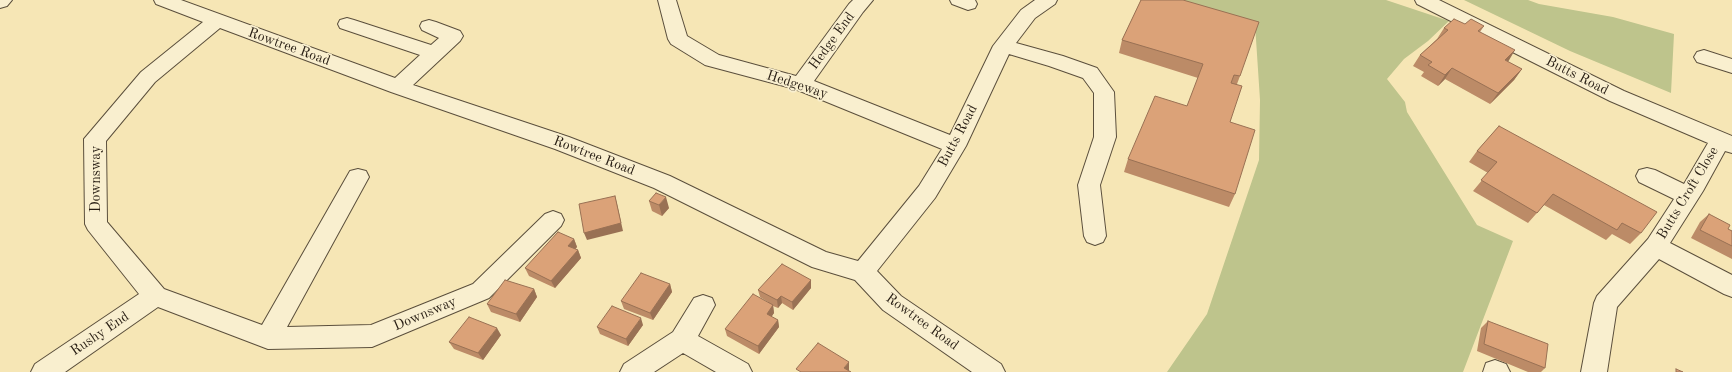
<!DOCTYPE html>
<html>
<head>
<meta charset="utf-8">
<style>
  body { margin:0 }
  canvas { display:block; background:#f6e6b5 }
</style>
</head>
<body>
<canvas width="1732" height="372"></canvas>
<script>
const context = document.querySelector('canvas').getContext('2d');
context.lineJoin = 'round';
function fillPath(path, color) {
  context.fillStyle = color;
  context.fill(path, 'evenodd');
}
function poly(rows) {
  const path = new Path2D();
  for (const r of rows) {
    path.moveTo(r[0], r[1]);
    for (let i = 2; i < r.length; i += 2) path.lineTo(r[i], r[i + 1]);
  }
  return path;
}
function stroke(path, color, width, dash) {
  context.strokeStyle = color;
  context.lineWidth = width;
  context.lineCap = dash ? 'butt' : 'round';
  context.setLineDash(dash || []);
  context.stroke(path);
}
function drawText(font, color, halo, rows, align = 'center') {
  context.font = font + ' "Old Standard TT",serif';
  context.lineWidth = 3.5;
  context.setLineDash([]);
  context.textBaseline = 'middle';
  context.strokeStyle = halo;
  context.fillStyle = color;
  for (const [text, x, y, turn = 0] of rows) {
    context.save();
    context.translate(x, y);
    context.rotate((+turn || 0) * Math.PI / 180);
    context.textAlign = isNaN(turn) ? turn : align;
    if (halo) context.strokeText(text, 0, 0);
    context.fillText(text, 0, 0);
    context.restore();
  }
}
fillPath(poly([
  [1167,0,1386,0,1449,21,1428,41,1404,59,1387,79,1405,102,1407,112,1477,225,1513,241,1463,372,1167,372,1207,314,1259,160,1260,100,1255,24],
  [1464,0,1528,0,1539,4,1613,17,1674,34,1671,93,1570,51]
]), '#bec48c');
const minor = poly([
  [0,0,12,0,7,6,0,8,0,0],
  [154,0,181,0,395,78,420,55,340,28,338,24,340,20,347,18,354,20,431,45,439,38,422,30,420,26,422,22,429,20,436,22,460,31,463,36,460,41,413,85,569,137,670,176,826,252,858,261,919,186,942,149,795,89,705,65,671,44,668,39,658,0,676,0,687,36,719,55,796,76,849,4,853,0,873,0,863,12,814,81,950,135,993,46,1021,10,1035,0,1057,0,1055,4,1035,18,1016,43,1063,56,1097,68,1114,92,1116,137,1100,185,1106,236,1103,242,1095,245,1087,242,1084,236,1078,185,1094,137,1094,93,1083,78,1049,66,1009,54,966,146,935,198,877,271,901,296,1001,364,1005,372,972,372,883,310,855,280,812,267,654,188,555,149,391,92,220,28,155,82,106,141,107,222,164,289,262,325,350,171,358,169,366,171,369,177,287,327,371,325,473,284,545,214,553,211,561,214,564,220,561,226,489,298,372,347,268,349,158,307,65,372,31,372,35,364,139,294,88,230,85,224,84,139,141,72,203,22,156,4,154,0],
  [950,0,975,0,977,4,975,8,968,10,952,4,950,0],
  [1415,0,1439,0,1624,91,1732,136,1732,153,1725,151,1703,191,1670,243,1732,275,1732,297,1724,294,1659,259,1617,307,1607,372,1581,372,1594,303,1597,296,1648,239,1674,199,1639,182,1636,176,1639,170,1647,168,1655,170,1684,184,1708,143,1610,101,1417,4,1415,0],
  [1704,50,1732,59,1732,73,1697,62,1694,57,1697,52,1704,50],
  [703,295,712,298,715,305,698,336,748,364,752,372,716,372,683,353,654,372,620,372,624,364,673,332,694,298,703,295],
  [1495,360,1506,364,1510,372,1483,372,1486,363,1495,360]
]);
stroke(minor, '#5b4f3c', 2);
fillPath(minor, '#f9efcf');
fillPath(poly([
  [1141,0,1240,76,1237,84,1230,122,1235,194,1229,207,1124,172,1128,159,1187,106,1198,78,1119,53,1122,40],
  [1465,24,1484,26,1480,32,1508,62,1522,69,1514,80,1490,104,1445,79,1438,86,1421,76,1424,72,1413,66,1420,55,1437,39,1444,28],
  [1499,126,1641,233,1630,244,1612,234,1606,240,1544,205,1528,223,1473,191,1488,173,1469,162,1477,151],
  [649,201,669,208,662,216,652,211],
  [1709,214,1728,229,1732,231,1732,259,1691,238,1700,222],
  [574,239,577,247,575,249,578,250,581,258,555,288,529,276,525,268],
  [811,280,811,288,793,310,782,303,778,308,773,306,774,313,771,317,778,320,779,327,759,354,727,336,725,329,768,302,760,297,758,290],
  [670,284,672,292,653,320,624,309,621,301],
  [534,289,537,297,520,322,491,312,487,304],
  [1488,321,1545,368,1541,372,1528,372,1477,351,1481,328],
  [643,325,628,346,600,334,597,327],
  [501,335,483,360,454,349,449,342]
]), '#bc8b67');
fillPath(poly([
  [1515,50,1508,62,1505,60],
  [1452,68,1445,79,1438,86,1445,75],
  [1522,69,1514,80,1490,104,1498,93],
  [615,196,617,204,623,231,587,240,584,233],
  [666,197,669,208,662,216,659,205],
  [574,239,577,247,571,254,568,246],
  [578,250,581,258,555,288,551,281],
  [811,280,811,288,793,310,792,302],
  [670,284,672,292,653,320,650,313],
  [534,289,537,297,520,322,516,314],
  [781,296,782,303,778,308,777,300],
  [773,305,774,313,768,322,767,314],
  [641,318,643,325,628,346,626,339],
  [778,320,779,327,759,354,758,346],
  [497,328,501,335,483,360,478,353],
  [849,362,849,370,847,372,844,368]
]), '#997154');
const building = poly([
  [1141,0,1183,0,1259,22,1240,76,1234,75,1231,83,1242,86,1230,122,1255,130,1235,194,1128,159,1155,96,1187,106,1203,64,1122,40,1141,0],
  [1454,19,1465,24,1471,19,1484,26,1478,31,1515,50,1505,60,1522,69,1498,93,1452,68,1445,75,1428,65,1432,62,1420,55,1448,30,1444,28,1454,19],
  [1499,126,1657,212,1641,233,1622,223,1617,230,1553,194,1537,213,1481,180,1497,162,1477,151,1499,126],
  [656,193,666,197,659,205,649,201,656,193],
  [615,196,621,223,584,233,579,204,615,196],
  [1709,214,1730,225,1728,229,1732,231,1732,246,1700,230,1709,214],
  [558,232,574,239,568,246,578,250,551,281,525,268,558,232],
  [782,264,811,280,792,302,781,296,777,300,758,290,782,264],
  [641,273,670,284,650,313,621,301,641,273],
  [505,280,534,289,516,314,487,304,505,280],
  [753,294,773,305,767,314,778,320,758,346,725,329,753,294],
  [612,306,641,318,626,339,597,327,612,306],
  [469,317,497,328,478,353,449,342,469,317],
  [1488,321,1548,344,1545,368,1484,344,1488,321],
  [818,343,849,362,844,368,851,372,801,372,796,369,818,343],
  [1676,369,1683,372,1676,372,1676,369]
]);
fillPath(building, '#dba278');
stroke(building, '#997154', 1);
drawText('14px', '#271d13', '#f9efcf', [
  ["Hedge End",832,41,-54],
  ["Rowtree Road",289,47,20],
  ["Butts Road",1577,76,27],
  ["Hedgeway",797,85,18],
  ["Butts Road",958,136,-62],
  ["Rowtree Road",594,156,21],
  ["Downsway",96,179,-90],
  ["Butts Croft Close",1688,193,-59],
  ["Downsway",425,314,-23],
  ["Rowtree Road",922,322,36],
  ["Rushy End",100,334,-34]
]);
</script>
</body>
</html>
